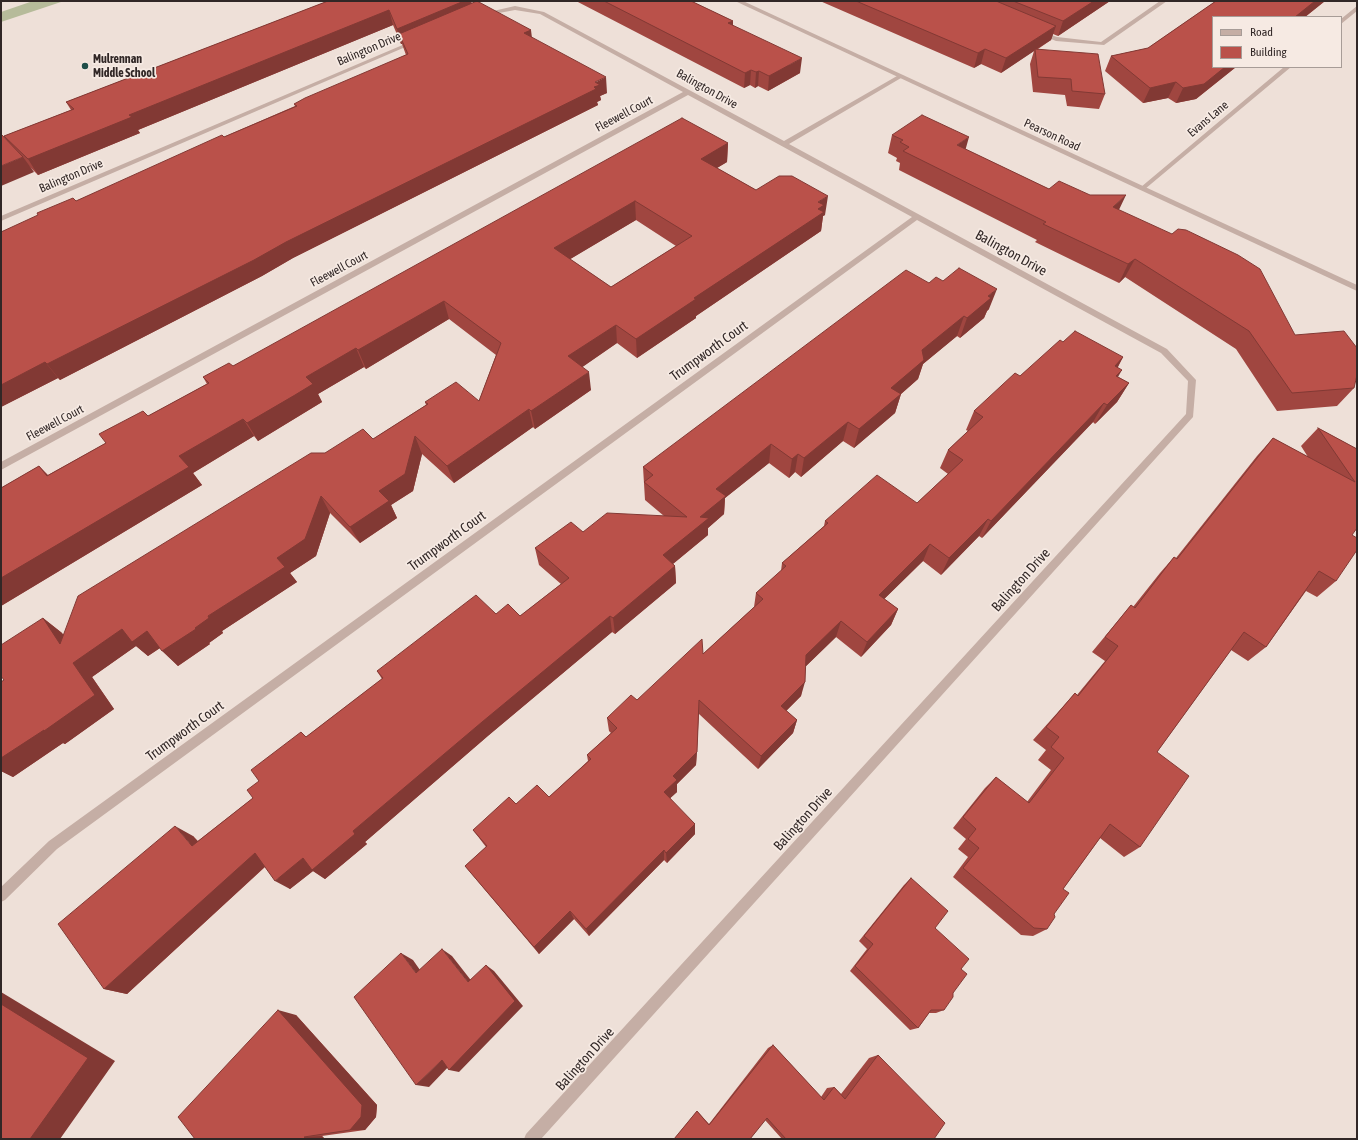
<!DOCTYPE html>
<html>
<head>
<meta charset="utf-8">
<style>
  body { margin:0 }
  #map { position:relative; width:1358px; height:1140px; overflow:hidden; background:#eee0d8; font-family:"Asap Condensed",sans-serif }
  canvas { display:block }
  .frame { position:absolute; inset:0; border:2px solid #312726; pointer-events:none }
  .legend { position:absolute; left:1212px; top:16px; width:130px; height:52px; box-sizing:border-box; background:#f6eae3; border:1px solid #a79c97; margin:0; padding:5px 7px; list-style:none; font-size:12px; color:#312726 }
  .legend li { display:flex; align-items:center; gap:8px; height:20px }
  .legend b { width:20px; border:1px solid #a79c97 }
</style>
</head>
<body>
<div id="map">
<canvas width="1358" height="1140"></canvas>
<div class="frame"></div>
<ul class="legend">
<li><b style="height:5px;background:#c5aea5"></b>Road</li>
<li><b style="height:11px;background:#ba514a"></b>Building</li>
</ul>
</div>
<script>
const context = document.querySelector('canvas').getContext('2d');
context.lineJoin = 'round';
function fillPath(path, color) {
  context.fillStyle = color;
  context.fill(path, 'evenodd');
}
function poly(rows) {
  const path = new Path2D();
  for (const r of rows) {
    path.moveTo(r[0], r[1]);
    for (let i = 2; i < r.length; i += 2) path.lineTo(r[i], r[i + 1]);
  }
  return path;
}
function stroke(path, color, width, dash) {
  context.strokeStyle = color;
  context.lineWidth = width;
  context.lineCap = dash ? 'butt' : 'round';
  context.setLineDash(dash || []);
  context.stroke(path);
}
function drawText(font, color, halo, rows, align = 'center') {
  context.font = font + ' "Asap Condensed",sans-serif';
  context.lineWidth = 3.5;
  context.setLineDash([]);
  context.textBaseline = 'middle';
  context.strokeStyle = halo;
  context.fillStyle = color;
  for (const [text, x, y, turn = 0] of rows) {
    context.save();
    context.translate(x, y);
    context.rotate((+turn || 0) * Math.PI / 180);
    context.textAlign = isNaN(turn) ? turn : align;
    if (halo) context.strokeText(text, 0, 0);
    context.fillText(text, 0, 0);
    context.restore();
  }
}
fillPath(poly([
  [33,1,64,1,1,22,1,12]
]), '#b6bb9a');
fillPath(poly([
  [1357,6,1357,11,1341,24,1341,19,1357,6],
  [1284,67,1291,67,1145,189,1141,189,1141,187,1284,67]
]), '#c5aea5');
fillPath(poly([
  [1160,1,1167,1,1104,45,1056,41,1037,33,1040,31,1057,37,1101,42,1160,1],
  [515,6,544,12,784,141,897,76,901,76,901,78,789,144,1167,349,1196,380,1193,417,541,1139,524,1139,526,1134,1186,414,1188,381,1161,353,917,220,57,849,5,900,1,902,1,887,49,841,912,217,688,95,1,470,1,462,683,92,540,14,515,10,483,16,480,14,515,6],
  [412,41,417,42,1,221,1,216,412,41]
]), '#c5aea5');
fillPath(poly([
  [735,1,743,1,1357,285,1357,291,735,1]
]), '#c5aea5');
fillPath(poly([
  [328,1,471,1,472,4,531,30,531,37,607,93,600,96,601,100,597,102,598,105,293,258,262,276,60,380,58,378,1,407,1,232,76,201,295,106,294,104,406,55,402,44,401,44,393,25,138,130,140,133,38,175,30,167,34,172,7,141,4,136,71,110,66,102],
  [576,1,691,1,733,21,733,26,800,73,768,91,758,86,755,88,750,85,744,88],
  [820,1,1110,1,1058,36,1053,34,1051,40,1038,49,1105,94,1099,109,1067,106,1065,95,1033,92,1030,64,1034,51,1001,73,981,64,974,68],
  [1216,1,1325,1,1305,17,1213,17,1213,67,1236,67,1196,99,1176,103,1168,98,1143,103,1105,71,1111,56,1148,48],
  [892,135,965,149,1049,189,1119,210,1295,335,1354,388,1337,406,1277,411,1236,349,1125,277,1119,283,1035,242,1037,240,899,170,900,163,896,161,897,158,888,153],
  [728,143,727,162,717,168,756,190,825,215,823,216,821,231,696,316,696,318,637,358,617,343,582,367,591,390,535,429,533,427,454,483,422,454,413,491,391,505,397,518,360,543,330,513,316,556,290,573,297,582,222,631,223,633,209,643,210,644,178,666,160,648,148,656,136,646,92,677,114,709,65,744,63,743,13,777,1,771,1,682,4,680,43,618,62,633,63,635,325,453,373,439,426,405,425,402,479,401,496,355,449,319,366,369,364,367,318,394,322,402,258,441,254,436,193,473,202,485,1,606,1,488,39,466,48,475,106,443,148,416,207,384,203,377,233,366],
  [636,220,676,246,611,287,570,259],
  [929,283,989,309,987,311,984,318,960,338,957,336,923,364,918,379,901,394,895,413,854,448,843,441,801,477,795,472,789,478,769,463,725,498,724,514,708,528,708,535,673,564,675,566,676,583,615,634,612,632,489,735,365,842,367,844,325,879,313,871,290,889,265,867,127,994,104,989,193,836,198,841,253,798,259,781,301,732,306,737,382,679,377,671,496,614,520,616,561,584,539,565,535,548,583,532,664,516,645,500,643,467],
  [1063,342,1123,357,1118,367,1118,377,1129,383,1117,402,1095,424,1093,422,982,538,979,536,941,575,923,561,884,599,898,609,891,625,861,657,836,637,805,667,801,696,786,711,797,720,793,733,758,769,699,714,696,765,677,784,677,792,670,798,695,834,667,863,664,860,589,936,574,919,539,954,465,866,486,847,473,830,516,804,549,797,588,761,587,755,611,733,609,731,607,718,637,700,703,654,754,607,756,593,781,571,782,563,824,526,825,521,917,503,948,474,940,468,948,450,968,431,966,430,974,411,1020,376],
  [1318,428,1357,449,1352,535,1336,581,1317,597,1306,591,1266,647,1248,661,1231,650,1157,752,1140,847,1124,857,1100,838,1063,889,1054,914,1047,929,1033,936,1021,935,953,877,968,857,958,849,966,839,953,828,985,788,996,777,1027,802,1051,770,1038,760,1046,750,1033,740,1075,693,1077,695,1105,661,1092,652,1131,605,1133,607,1160,573,1174,557,1176,558,1257,456,1273,438,1308,457,1301,446],
  [911,878,935,928,961,969,953,993,944,1010,936,1013,929,1013,918,1028,910,1030,850,971,867,949,859,941,904,885],
  [296,1015,377,1105,376,1117,365,1130,322,1136,325,1139,195,1139],
  [773,1045,821,1097,827,1088,834,1087,841,1094,869,1058,878,1055,934,1139,782,1139,765,1120,750,1139,674,1139,697,1111,709,1124,768,1048]
]), '#a04640');
fillPath(poly([
  [464,1,471,1,473,13,399,34,402,44,401,44,397,29],
  [1094,1,1110,1,1058,36,1063,21],
  [1315,1,1325,1,1305,17,1295,17],
  [389,10,393,25,138,130,140,133,38,175,28,159,129,115],
  [733,21,733,35,728,23],
  [1056,26,1051,40,1035,50,1035,49,1034,51,1001,73,1006,58],
  [531,30,533,46,524,33],
  [985,49,981,64,974,68,978,53],
  [802,58,800,73,768,91,769,76],
  [1225,67,1236,67,1196,99,1176,103,1183,88],
  [751,70,750,85,744,88,745,73],
  [759,71,758,86,755,88,756,72],
  [606,77,607,93,600,96,601,100,597,102,598,105,293,258,262,276,60,380,47,364],
  [1176,82,1168,98,1143,103,1150,88],
  [969,137,964,155,957,145],
  [728,143,727,162,700,178,701,159],
  [23,157,34,172,1,186,1,166],
  [1126,195,1117,214,1113,207],
  [828,196,825,215,823,216,821,231,696,316,696,318,637,358,636,339,694,298,818,202],
  [635,201,636,220,557,267,554,248],
  [1135,259,1125,277,1119,283,1128,264],
  [997,289,989,309,987,311,984,318,960,338,967,318,988,296],
  [444,301,449,319,366,369,358,350],
  [964,316,957,336,923,364,918,379,901,394,895,413,854,448,859,429,891,388,922,350],
  [616,325,617,343,571,375,568,356],
  [356,348,364,367,318,394,322,402,258,441,247,423,306,377],
  [1123,357,1112,377,1115,366],
  [45,362,58,378,1,407,1,385],
  [1122,370,1111,389,1116,376],
  [589,372,591,390,535,429,531,411],
  [1129,383,1117,402,1095,424,1107,405],
  [1104,403,1093,422,982,538,991,521],
  [529,409,533,427,454,483,447,466],
  [243,419,254,436,193,473,202,485,1,606,1,578,179,456],
  [848,422,843,441,801,477,804,458],
  [415,436,422,454,413,491,391,505,397,518,360,543,350,527,379,491],
  [771,444,769,463,725,498,724,514,708,528,708,535,663,572,663,555,700,517,716,489],
  [798,454,795,472,789,478,792,459],
  [39,466,56,484,47,476],
  [321,496,330,513,316,556,290,573,297,582,222,631,223,633,209,643,210,644,178,666,162,651,195,628,277,558],
  [988,519,979,536,941,575,949,558],
  [930,544,923,561,872,611,879,595],
  [675,566,676,583,615,634,613,618],
  [898,609,891,625,861,657,867,642],
  [610,616,612,632,489,735,365,842,367,844,325,879,313,871,290,889,275,881,303,858,353,831,482,722],
  [43,618,62,633,79,658,60,644],
  [841,621,836,637,802,670,806,655],
  [122,629,147,631,163,646,148,656,136,646,92,677,114,709,65,744,63,743,13,777,1,771,1,758,73,663],
  [805,682,801,696,777,720,781,706],
  [797,720,793,733,758,769,761,756],
  [697,752,696,765,677,784,677,792,664,804,664,792,673,776],
  [695,824,695,834,667,863,666,853],
  [175,826,193,836,210,856,192,846],
  [664,850,664,860,589,936,586,929],
  [255,853,270,862,127,994,104,989],
  [570,911,574,919,539,954,534,947],
  [442,949,452,956,477,988,468,982],
  [401,953,413,960,427,980,416,973],
  [486,965,494,971,523,1006,459,1072,449,1070],
  [1,992,115,1061,60,1139,30,1139,1,1004],
  [278,1010,296,1015,377,1105,376,1117,365,1130,350,1130],
  [442,1060,452,1063,429,1087,416,1085],
  [322,1136,325,1139,306,1139,304,1137]
]), '#823934');
const building = poly([
  [328,1,464,1,397,29,389,10,129,115,132,117,28,159,4,136,74,109,66,102,328,1],
  [477,1,531,30,524,33,606,77,595,82,600,85,594,87,596,89,286,242,254,260,47,364,45,362,1,385,1,232,38,215,37,213,73,198,76,201,222,135,224,137,297,106,294,104,305,98,408,54,399,34,477,1],
  [604,1,691,1,733,21,728,23,802,58,769,76,759,71,756,72,751,70,745,73,604,1],
  [856,1,996,1,1056,26,1006,58,985,49,978,53,856,1],
  [1013,1,1094,1,1063,21,1013,1],
  [1216,1,1315,1,1295,17,1213,17,1213,67,1225,67,1204,84,1183,88,1176,82,1150,88,1111,56,1148,48,1216,1],
  [1035,49,1098,54,1105,94,1072,91,1071,79,1038,77,1035,49],
  [922,115,969,137,957,145,1049,189,1059,181,1090,195,1126,195,1113,207,1172,234,1178,229,1186,230,1238,255,1260,269,1295,335,1344,331,1357,348,1357,375,1354,388,1292,393,1249,331,1135,259,1128,264,1043,224,1046,222,903,151,909,147,900,142,903,140,892,135,922,115],
  [682,118,728,143,701,159,756,190,779,176,792,176,828,196,818,202,824,205,818,209,824,212,694,298,696,299,636,339,616,325,568,356,589,372,531,411,529,409,447,466,415,436,405,474,379,491,389,501,350,527,321,496,305,539,277,558,285,567,208,616,209,618,195,628,196,629,162,651,147,631,132,642,122,629,73,663,95,695,44,731,44,730,1,758,1,682,4,680,1,676,1,645,43,618,60,644,78,596,311,453,325,453,363,429,373,439,428,404,425,402,456,382,479,401,501,343,444,301,358,350,356,348,306,377,313,384,295,395,247,423,243,419,179,456,189,467,1,578,1,488,39,466,47,476,106,443,99,434,143,411,148,416,209,383,203,377,229,363,233,366,682,118],
  [635,201,692,236,611,287,554,248,635,201],
  [1,134,23,157,1,166,1,134],
  [959,268,997,289,988,296,991,298,967,318,964,316,922,350,924,360,891,388,901,394,859,429,848,422,804,458,798,454,792,459,771,444,716,489,726,496,700,517,709,518,663,555,675,566,613,618,610,616,482,722,353,831,355,834,312,870,303,858,275,881,255,853,104,989,58,924,175,826,192,846,253,798,247,790,259,781,251,770,301,732,306,737,383,678,377,671,476,595,496,614,508,604,520,616,569,578,535,548,571,522,583,532,607,513,687,517,644,482,653,475,643,467,906,270,929,283,936,277,943,281,959,268],
  [1075,331,1123,357,1115,366,1122,370,1116,376,1129,383,1107,405,1104,403,991,521,988,519,949,558,930,544,879,595,898,609,867,642,841,621,806,655,805,682,781,706,797,720,761,756,699,700,697,752,673,776,677,780,664,792,695,824,666,853,664,850,586,929,570,911,534,947,465,866,487,846,473,830,509,797,516,804,537,785,549,797,591,759,587,755,617,728,607,718,631,695,637,700,702,639,703,654,763,599,756,593,786,566,782,563,828,523,825,521,877,475,917,503,963,460,948,450,983,417,974,411,1015,373,1020,376,1060,340,1063,342,1075,331],
  [1318,428,1357,449,1357,528,1352,535,1357,538,1357,550,1336,581,1319,571,1266,647,1244,632,1157,752,1189,776,1140,847,1110,824,1063,889,1069,893,1054,914,1055,917,1047,929,1034,928,963,868,979,848,968,839,976,829,963,817,996,777,1029,803,1064,758,1051,747,1059,737,1046,727,1075,693,1078,696,1118,646,1105,637,1131,605,1135,608,1174,557,1177,559,1273,438,1355,482,1318,428],
  [911,878,948,911,935,928,969,959,961,969,967,974,953,993,953,997,944,1010,931,1010,918,1028,855,966,873,944,864,936,911,878],
  [442,949,468,982,486,965,515,1001,449,1070,442,1060,416,1085,354,997,401,953,416,973,442,949],
  [1,1004,88,1058,30,1139,1,1139,1,1004],
  [278,1010,362,1105,361,1117,350,1130,304,1137,306,1139,195,1139,178,1117,278,1010],
  [773,1045,824,1100,834,1087,845,1099,878,1055,945,1123,934,1139,786,1139,767,1118,750,1139,674,1139,697,1111,709,1125,773,1045]
]);
fillPath(building, '#ba514a');
stroke(building, '#823934', 1);
for (const [x, y, r, color] of [
  [85,66,4,"#1f4e49"]
]) {
  const dot = new Path2D();
  dot.arc(x, y, r, 0, 2 * Math.PI);
  context.fillStyle = color;
  context.fill(dot);
  stroke(dot, '#f6eae3', 1.5);
}
drawText('12px', '#312726', '#f6eae3', [
  ["Balington Drive",369,49,-23],
  ["Balington Drive",707,89,29],
  ["Fleewell Court",624,114,-28],
  ["Evans Lane",1208,119,-40],
  ["Pearson Road",1052,135,25],
  ["Balington Drive",71,176,-23],
  ["Fleewell Court",339,269,-28],
  ["Fleewell Court",55,423,-28]
]);
drawText('bold 12px', '#312726', '#f6eae3', [
  ["Mulrennan",93,59],
  ["Middle School",93,73]
], 'left');
drawText('14px', '#312726', '#f6eae3', [
  ["Balington Drive",1011,253,29],
  ["Trumpworth Court",709,351,-36],
  ["Trumpworth Court",447,541,-36],
  ["Balington Drive",1021,580,-48],
  ["Trumpworth Court",185,731,-36],
  ["Balington Drive",803,819,-48],
  ["Balington Drive",585,1059,-48]
]);
</script>
</body>
</html>
